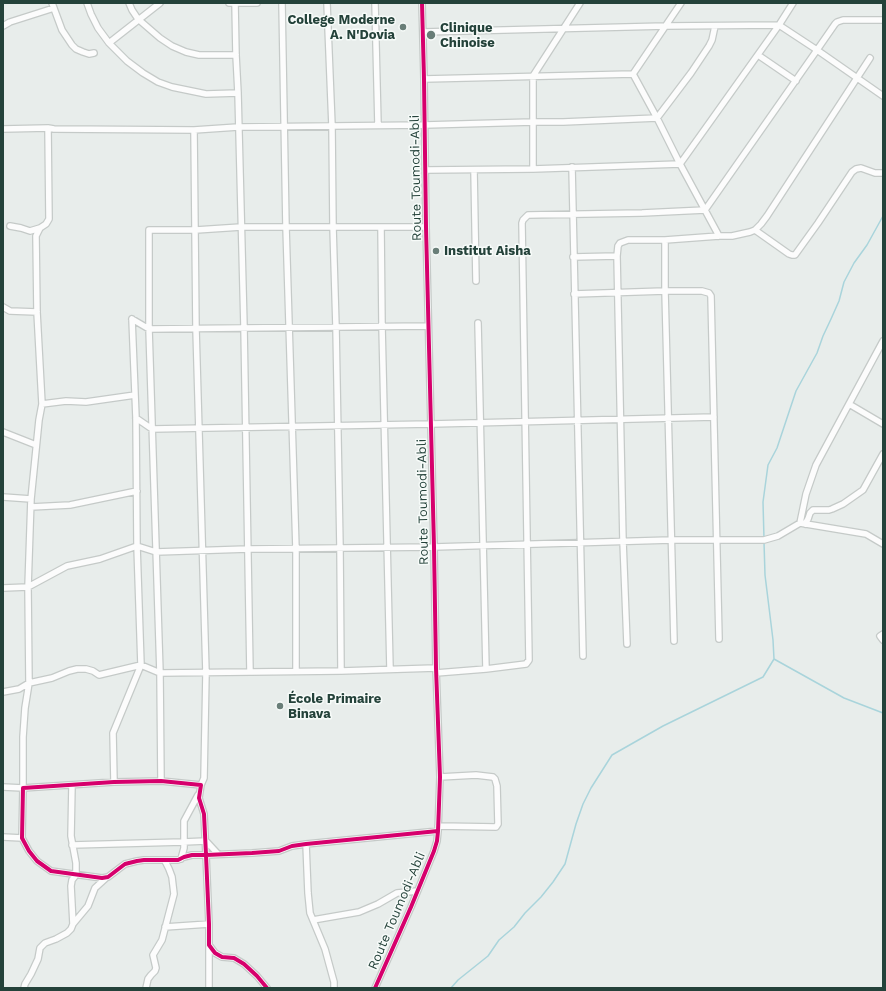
<!DOCTYPE html>
<html>
<head>
<meta charset="utf-8">
<style>
  body { margin:0 }
  #map { position:relative; width:886px; height:991px; overflow:hidden; background:#e8edeb; font-family:"Work Sans",sans-serif }
  canvas { display:block }
  .frame { position:absolute; inset:0; border:4px solid #24423a; pointer-events:none }
</style>
</head>
<body>
<div id="map">
<canvas width="886" height="991"></canvas>
<div class="frame"></div>
</div>
<script>
const context = document.querySelector('canvas').getContext('2d');
context.lineJoin = 'round';
function poly(rows) {
  const path = new Path2D();
  for (const r of rows) {
    path.moveTo(r[0], r[1]);
    for (let i = 2; i < r.length; i += 2) path.lineTo(r[i], r[i + 1]);
  }
  return path;
}
function stroke(path, color, width, dash) {
  context.strokeStyle = color;
  context.lineWidth = width;
  context.lineCap = dash ? 'butt' : 'round';
  context.setLineDash(dash || []);
  context.stroke(path);
}
function drawText(font, color, halo, rows, align = 'center') {
  context.font = font + ' "Work Sans",sans-serif';
  context.lineWidth = 3;
  context.setLineDash([]);
  context.textBaseline = 'middle';
  context.strokeStyle = halo;
  context.fillStyle = color;
  for (const [text, x, y, turn = 0] of rows) {
    context.save();
    context.translate(x, y);
    context.rotate((+turn || 0) * Math.PI / 180);
    context.textAlign = isNaN(turn) ? turn : align;
    if (halo) context.strokeText(text, 0, 0);
    context.fillText(text, 0, 0);
    context.restore();
  }
}
stroke(poly([
  [764,539,763,502,768,465,777,448,796,391,817,353,823,336,831,319,839,301,844,282,854,263,867,245,883,216],
  [774,659,844,698,883,713],
  [451,988,458,980,488,956,499,940,514,927,525,913,541,897,553,882,565,864,576,824,583,804,591,788,612,755,663,726,763,677,774,659,773,640,765,575,764,542]
]), '#a9d4db', 1.5);
const minor = poly([
  [52,3,62,30,72,45,76,49,83,52,89,54,94,53],
  [87,3,91,14,98,28,109,43,127,61,143,73,158,82,172,87,206,94,238,93],
  [129,3,132,10,138,19,160,38,172,46,186,52,199,55,236,55],
  [229,3,257,3],
  [235,3,236,55,238,93,244,327,250,672],
  [282,3,286,227,296,549,296,671],
  [327,3,332,126,333,227,336,327,340,548,341,671],
  [375,3,378,125],
  [3,26,10,22,54,8],
  [423,32,666,26,779,25,817,50,883,96],
  [109,43,160,3],
  [758,55,796,81],
  [633,74,657,118,680,164,719,236],
  [633,74,681,3],
  [424,79,633,74],
  [3,129,48,128,54,129,194,130,238,127,425,125,533,122,563,122,657,118,691,73,709,46,712,40,715,26],
  [194,130,196,329,206,673,204,778,201,785],
  [572,167,583,656],
  [533,169,533,76,580,3],
  [426,170,533,169,680,164,779,25,793,3],
  [474,170,476,281],
  [10,226,21,228,30,231,40,228],
  [381,227,382,326,390,669],
  [755,230,789,254,792,255,795,255,818,223,852,172,856,169,861,168,875,173,883,173],
  [665,240,665,291,674,641],
  [573,257,617,256],
  [574,294,665,291,702,291,709,293,711,296,719,639],
  [3,307,10,311,37,312],
  [132,319,149,329,428,326],
  [478,323,486,669],
  [42,404,66,401,86,402,135,395],
  [849,404,883,424],
  [136,418,152,429,431,424,714,417],
  [3,432,36,445],
  [3,497,31,499],
  [31,507,70,505,137,491],
  [800,523,806,494,816,465,883,341],
  [805,524,808,519,810,513,813,510,829,510,832,509,843,504,863,490,883,454],
  [3,588,28,587,67,566,100,559,137,546,156,552,248,549,434,547,671,540,764,540,778,536,800,523,866,534,883,544],
  [883,634,880,636,883,640],
  [627,644,623,541,617,256,618,246,620,243,628,240,665,240,719,236,732,236,750,232,755,230,761,224,767,216,870,58],
  [436,673,486,669,526,664,529,660,522,223,523,220,528,215,642,213,705,210,817,50,835,24,837,22,843,20,883,20],
  [3,692,19,689,29,683,52,678,69,671,77,669,86,669,93,671,99,675,141,665,160,673,341,671,436,668],
  [161,781,160,673,149,329,149,230,196,230,241,227,426,227],
  [114,782,113,733,141,665,137,546,136,418,132,319],
  [3,787,23,788,23,737,25,708,29,683,28,587,31,499,39,420,42,404,37,312,36,236,40,228,46,224,49,219,48,128],
  [438,826,496,827,498,824,497,786,495,779,493,777,476,775,440,777],
  [3,837,22,838],
  [306,844,308,893,310,913,325,949,334,982,334,988],
  [72,845,183,842,206,841,218,854],
  [181,859,184,848,184,821,198,795],
  [313,920,359,912,378,904,397,893,417,891],
  [73,924,88,906,95,888,106,878],
  [165,927,209,924],
  [24,988,25,984,31,974,38,959,40,948,45,943,56,939,67,933,71,929,73,924,71,886,72,880,76,875,76,863,71,836,72,785],
  [146,988,148,979,151,975,155,971,156,968,153,955,162,940,174,894,172,877,169,869,165,861],
  [209,988,209,945],
  [267,988,257,976,244,964,234,958,222,957,215,953,209,945,209,924,206,855,204,814,199,798,201,785,161,781,114,782,23,788,22,838,29,851,37,861,51,871,102,878,108,877,125,864,137,861,144,860,178,860,184,857,192,855,206,855,252,853,279,851,292,846,306,844,438,831],
  [375,988,411,907,434,851,437,841,438,831,440,777,436,668,434,547,426,227,424,79,422,3]
]);
stroke(minor, '#c5cac8', 8);
stroke(minor, '#fcfcfc', 5.5);
stroke(poly([
  [267,988,257,976,244,964,234,958,222,957,215,953,209,945,209,924,206,855,204,814,199,798,201,785,161,781,114,782,23,788,22,838,29,851,37,861,51,871,102,878,108,877,125,864,137,861,144,860,178,860,184,857,192,855,206,855,252,853,279,851,292,846,306,844,438,831],
  [375,988,411,907,434,851,437,841,438,831,440,777,436,668,434,547,426,227,424,79,422,3]
]), '#d6006c', 4);
for (const [x, y, r, color] of [
  [403,27,4,"#697e78"],
  [431,35,5,"#697e78"],
  [436,251,4,"#697e78"],
  [280,706,4,"#697e78"]
]) {
  const dot = new Path2D();
  dot.arc(x, y, r, 0, 2 * Math.PI);
  context.fillStyle = color;
  context.fill(dot);
  stroke(dot, '#f7fbf9', 1.5);
}
drawText('bold 13px', '#24423a', '#f7fbf9', [
  ["College Moderne",395,20,"right"],
  ["A. N'Dovia",395,35,"right"],
  ["Clinique",440,28],
  ["Chinoise",440,43],
  ["Institut Aisha",444,251],
  ["École Primaire",288,699],
  ["Binava",288,714]
], 'left');
drawText('13px', '#24423a', '#f7fbf9', [
  ["Route Toumodi-Abli",416,178,-91],
  ["Route Toumodi-Abli",423,502,-91],
  ["Route Toumodi-Abli",397,911,-67]
]);
</script>
</body>
</html>
